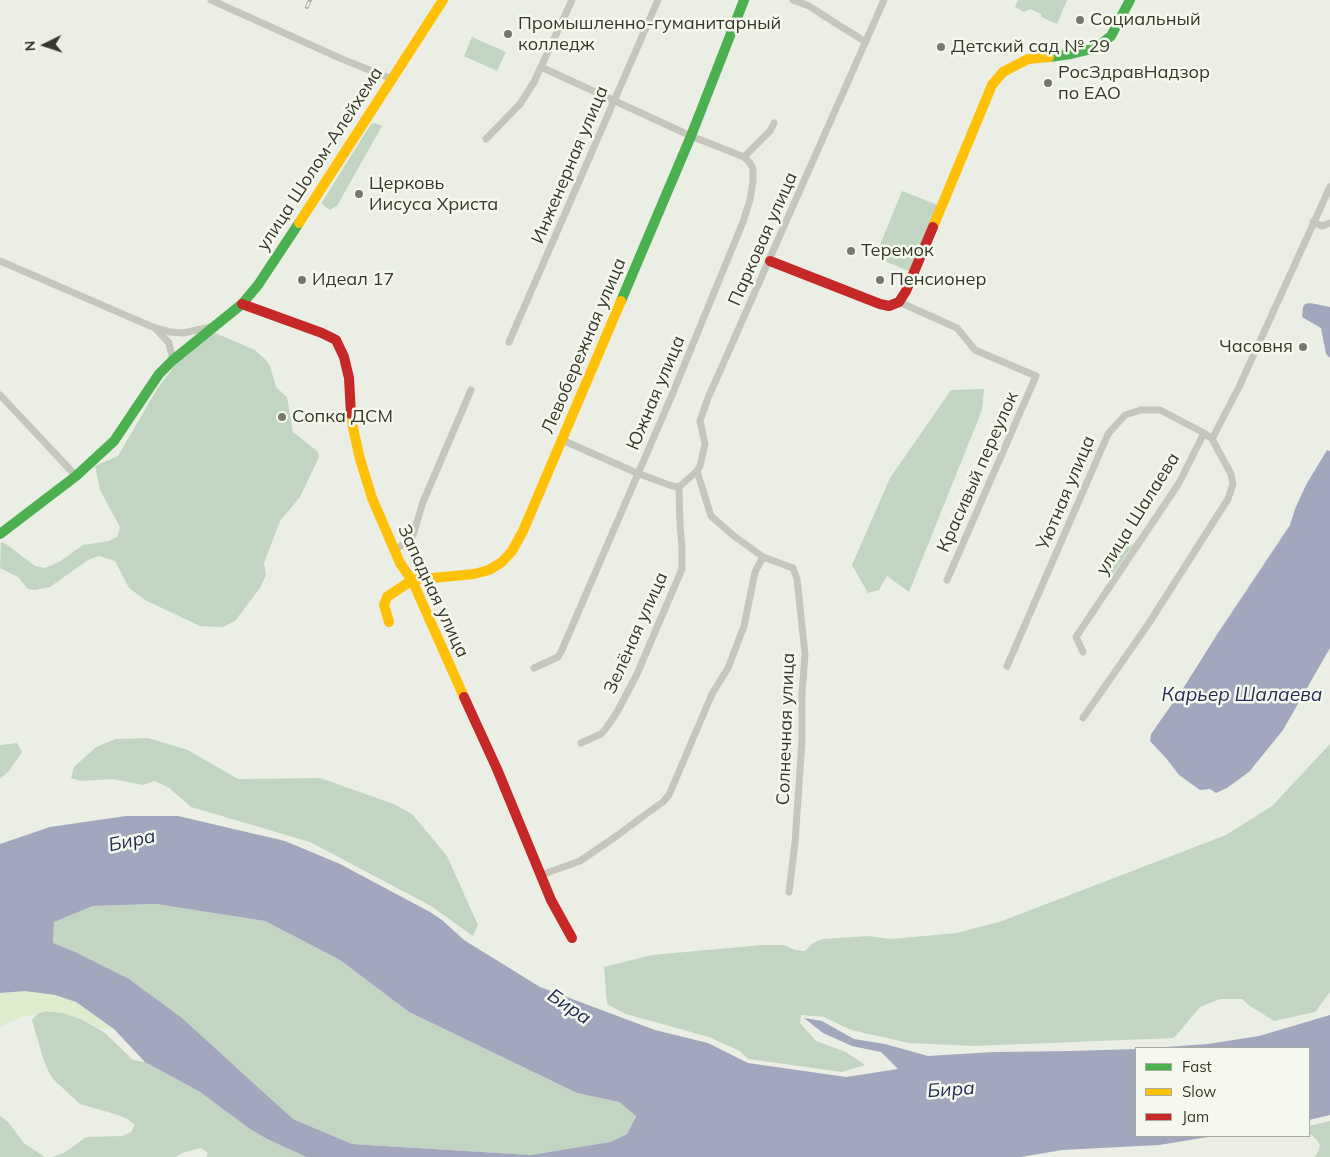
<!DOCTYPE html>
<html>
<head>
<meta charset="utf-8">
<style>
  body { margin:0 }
  #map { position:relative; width:1330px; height:1157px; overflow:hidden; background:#ebeee5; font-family:Mulish,sans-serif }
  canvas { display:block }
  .legend { position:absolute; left:1135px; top:1047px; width:175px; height:90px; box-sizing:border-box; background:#f5f9ed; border:1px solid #a9ac9f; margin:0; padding:6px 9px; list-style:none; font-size:15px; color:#37382b }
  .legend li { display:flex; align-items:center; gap:10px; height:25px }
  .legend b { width:25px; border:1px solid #a9ac9f }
  .north { position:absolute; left:20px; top:20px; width:50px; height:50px; -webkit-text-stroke:4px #f5f9ed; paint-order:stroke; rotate:266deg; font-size:14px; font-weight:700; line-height:20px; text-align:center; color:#37382b }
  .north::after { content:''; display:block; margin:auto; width:18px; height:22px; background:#37382b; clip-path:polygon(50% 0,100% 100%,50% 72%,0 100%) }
</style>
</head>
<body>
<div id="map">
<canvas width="1330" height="1157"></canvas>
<ul class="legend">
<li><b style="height:6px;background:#4caf50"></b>Fast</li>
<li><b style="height:6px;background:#ffc107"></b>Slow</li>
<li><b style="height:6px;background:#c62828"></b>Jam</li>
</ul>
<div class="north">N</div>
</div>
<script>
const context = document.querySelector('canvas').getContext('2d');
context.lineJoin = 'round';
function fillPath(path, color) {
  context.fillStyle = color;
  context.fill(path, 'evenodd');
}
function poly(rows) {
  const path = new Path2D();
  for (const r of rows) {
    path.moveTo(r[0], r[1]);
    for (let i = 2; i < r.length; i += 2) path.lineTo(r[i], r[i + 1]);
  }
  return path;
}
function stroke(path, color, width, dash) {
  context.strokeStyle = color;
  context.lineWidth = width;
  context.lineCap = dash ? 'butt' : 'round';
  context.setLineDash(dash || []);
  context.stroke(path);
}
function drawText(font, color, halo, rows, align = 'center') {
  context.font = font + ' Mulish,sans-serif';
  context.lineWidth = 5;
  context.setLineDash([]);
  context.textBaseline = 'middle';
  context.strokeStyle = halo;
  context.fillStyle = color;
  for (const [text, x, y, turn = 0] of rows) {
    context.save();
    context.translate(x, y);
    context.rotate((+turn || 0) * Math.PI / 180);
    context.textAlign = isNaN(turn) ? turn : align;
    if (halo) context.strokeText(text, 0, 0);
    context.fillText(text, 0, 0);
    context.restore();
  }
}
fillPath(poly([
  [1018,0,1067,0,1057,24,1041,17,1041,14,1030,9,1024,12,1015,7],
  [472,37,506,52,497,71,464,56],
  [375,123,382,126,337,206,330,210,322,204,322,202,371,124],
  [902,191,938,205,911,272,875,257],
  [215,333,255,350,266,360,270,366,276,387,287,397,293,432,318,452,319,457,300,497,280,521,264,563,266,575,260,588,235,621,223,627,200,626,145,600,129,588,115,561,99,556,88,560,50,587,35,590,28,589,18,577,0,568,1,542,6,544,35,566,45,568,59,562,83,545,109,541,117,537,120,527,100,490,95,466,118,456,157,389,185,352],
  [984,389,982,410,909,592,887,576,879,590,868,593,852,565,890,478,951,390],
  [1117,537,1133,545,1113,574,1104,567],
  [148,738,188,750,238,779,320,778,394,804,412,814,447,856,478,925,473,936,431,906,310,842,191,807,168,787,154,781,143,785,112,779,81,781,71,778,74,767,96,747,116,739],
  [17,743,22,752,9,771,0,779,0,745],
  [1330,744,1330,992,1315,1012,1274,1021,1250,1006,1242,999,1220,999,1200,1007,1174,1038,974,1046,909,1043,851,1030,824,1017,801,1015,800,1023,816,1041,846,1052,865,1065,842,1072,748,1059,740,1051,709,1037,626,1014,607,1004,604,967,652,955,762,945,784,945,795,950,805,951,813,943,823,939,868,936,891,939,957,933,1002,921,1226,835,1272,806],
  [156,904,265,921,340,960,409,1012,577,1093,619,1102,636,1115,627,1134,610,1142,531,1155,352,1144,293,1119,182,1018,129,979,73,951,53,944,54,922,93,906],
  [46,1011,63,1013,81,1019,97,1028,105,1033,133,1060,145,1062,200,1092,250,1129,267,1139,306,1157,206,1157,208,1153,201,1148,182,1153,176,1157,52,1157,64,1153,86,1137,122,1136,131,1132,135,1125,127,1119,118,1115,80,1104,56,1082,50,1075,43,1058,32,1020,38,1013],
  [0,1116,8,1122,25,1144,45,1157,0,1157],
  [1330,1121,1330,1157,1315,1157,1318,1152,1320,1145,1317,1140,1309,1133,1309,1126]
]), '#c2d5c2');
fillPath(poly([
  [25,991,55,995,76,1002,114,1029,97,1028,81,1019,63,1013,46,1011,22,1017,0,1027,0,993]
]), '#dfecce');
fillPath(poly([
  [1310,303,1330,307,1330,358,1326,354,1321,328,1302,317,1303,307,1305,304],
  [1327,450,1330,451,1330,648,1283,730,1249,772,1227,788,1216,793,1210,789,1200,790,1179,775,1166,758,1150,741,1151,734,1184,687,1216,636,1290,525,1295,509,1306,485],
  [126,816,178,816,285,841,340,864,430,912,442,920,464,940,540,987,655,1030,708,1043,748,1063,846,1077,898,1069,881,1052,852,1046,823,1033,804,1018,822,1021,854,1039,885,1044,928,1056,994,1052,1071,1051,1136,1049,1136,1136,1214,1136,1159,1145,1062,1150,1021,1157,306,1157,267,1139,250,1129,200,1092,145,1062,114,1029,76,1002,55,995,25,991,0,993,0,844,50,827],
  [156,904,265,921,340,960,409,1012,577,1093,619,1102,636,1116,627,1134,610,1142,531,1155,352,1144,293,1119,182,1018,129,979,73,951,53,943,54,922,93,906],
  [1330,1015,1330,1115,1309,1120,1309,1048,1152,1048,1208,1044,1259,1036]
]), '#a2a7be');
stroke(poly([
  [211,0,342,59,392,79],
  [793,0,809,6,840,26,866,42],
  [541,67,691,136,744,157],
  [486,139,520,104,534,82,572,0],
  [1313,222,1322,226,1330,223],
  [0,261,155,328,170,332,183,333,211,327],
  [899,302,957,328,975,350,1036,376,947,580],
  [155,328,169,343,173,360],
  [509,342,658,0],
  [0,395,76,476],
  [562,440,637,473,672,486,679,487],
  [697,471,711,516,734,536,763,557,793,568,797,579,805,654,802,694,802,740,795,843,789,892],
  [679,487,697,471,700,466,705,444,700,421,708,398,884,0],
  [395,550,412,538,423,502,471,390],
  [1083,652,1076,637,1179,483,1204,433,1212,439,1239,387,1330,187],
  [1007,666,1108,434,1125,415,1141,410,1160,410,1204,433],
  [534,668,558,657,561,652,672,395,743,222,750,200,753,181,753,169,750,163,744,157,770,131,774,123],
  [1083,718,1149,623,1228,499,1233,484,1231,474,1212,439],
  [581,743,601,734,607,727,617,712,637,674,682,569,682,548,680,524,679,487],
  [541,875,580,861,618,835,642,817,663,802,669,795,712,694,728,668,744,626,755,572,763,557]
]), '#c5c7bd', 7);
stroke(poly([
  [1049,57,1071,54,1096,48,1111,36,1130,0],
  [621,301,691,136,744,0],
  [0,534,76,476,114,441,159,374,173,360,242,304,258,285,299,223]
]), '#4caf50', 10);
stroke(poly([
  [299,223,443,0],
  [933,227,992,85,1003,72,1028,59,1049,57],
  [351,414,353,428,360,459,372,498,400,563,412,580,464,697],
  [389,622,384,605,387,597,412,580,474,574,489,570,502,562,512,551,523,531,621,301]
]), '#ffc107', 10);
stroke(poly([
  [770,261,880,304,889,306,899,302,906,291,933,227],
  [242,304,322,333,336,340,344,357,349,378,351,414],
  [464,697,497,769,551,900,572,938]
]), '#c62828', 10);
const rail = poly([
  [307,7,310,0]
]);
stroke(rail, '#adafa7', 4);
stroke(rail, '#f5f9ed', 2, [5.5]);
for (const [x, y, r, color] of [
  [1080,20,5,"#76786c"],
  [508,34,5,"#76786c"],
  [941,47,5,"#76786c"],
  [1048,83,5,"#76786c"],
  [359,194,5,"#76786c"],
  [851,251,5,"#76786c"],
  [302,280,5,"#76786c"],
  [880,280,5,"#76786c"],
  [1303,347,5,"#76786c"],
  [282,417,5,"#76786c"]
]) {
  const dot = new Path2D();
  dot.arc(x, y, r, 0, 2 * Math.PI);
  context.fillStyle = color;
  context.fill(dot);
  stroke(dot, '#f5f9ed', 2);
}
drawText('18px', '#37382b', '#f5f9ed', [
  ["Социальный",1090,20],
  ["Промышленно-гуманитарный",518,24],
  ["колледж",518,45],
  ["Детский сад № 29",951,47],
  ["РосЗдравНадзор",1058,73],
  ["по ЕАО",1058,94],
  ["Церковь",369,184],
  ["Иисуса Христа",369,205],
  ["Теремок",861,251],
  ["Идеал 17",312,280],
  ["Пенсионер",890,280],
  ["Часовня",1293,347,"right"],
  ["Сопка ДСМ",292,417]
], 'left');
drawText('18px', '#37382b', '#f5f9ed', [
  ["улица Шолом-Алейхема",320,159,-57],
  ["Инженерная улица",570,165,-67],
  ["Парковая улица",763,239,-66],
  ["Левобережная улица",584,346,-67],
  ["Южная улица",656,393,-67],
  ["Красивый переулок",978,472,-66],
  ["Уютная улица",1066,493,-67],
  ["улица Шалаева",1138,514,-58],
  ["Западная улица",433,591,65],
  ["Зелёная улица",636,633,-66],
  ["Солнечная улица",786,729,-88]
]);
drawText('italic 19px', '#232b57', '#f5f9ed', [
  ["Карьер Шалаева",1242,695],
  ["Бира",132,841,-12],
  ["Бира",569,1007,34],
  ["Бира",951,1090,-4]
]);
</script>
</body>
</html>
